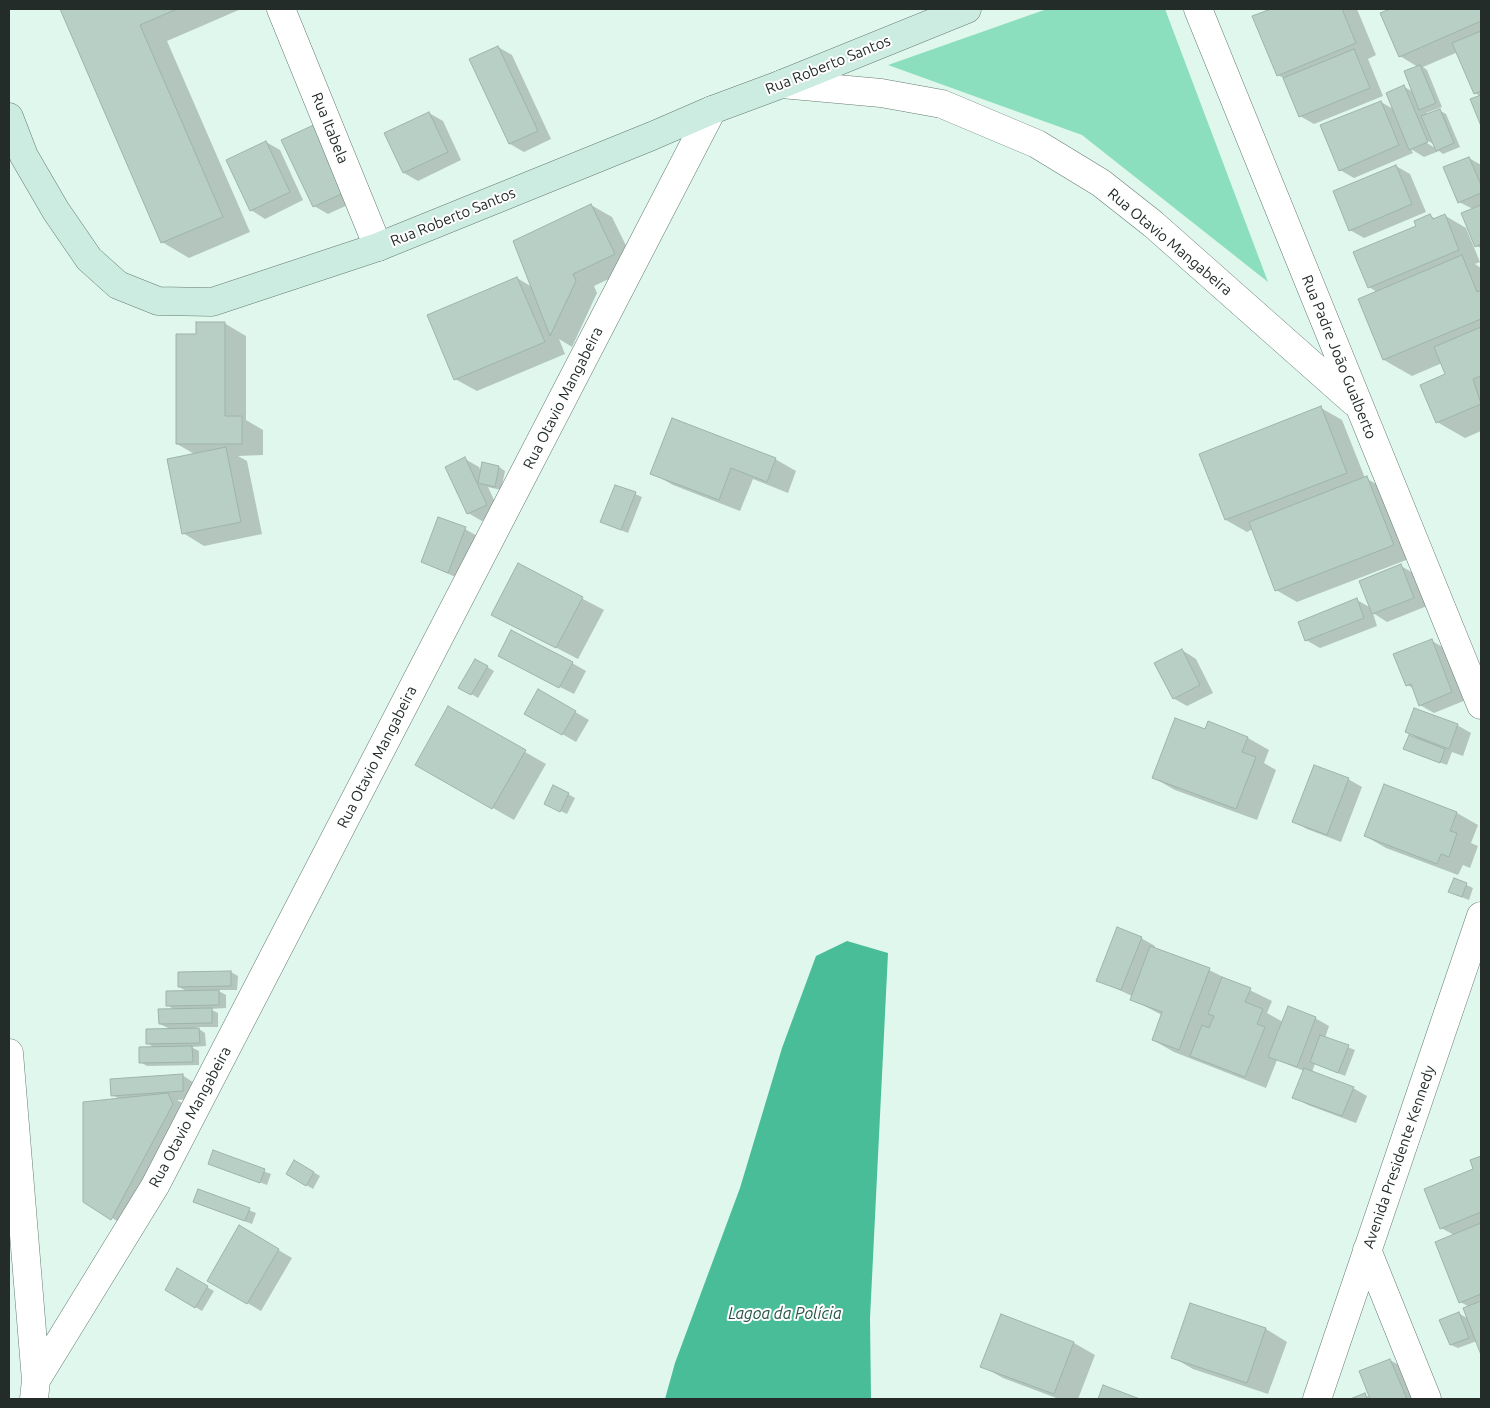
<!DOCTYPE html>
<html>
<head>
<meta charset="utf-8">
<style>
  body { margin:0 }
  #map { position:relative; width:1490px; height:1408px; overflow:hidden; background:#e0f7ed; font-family:Ubuntu,sans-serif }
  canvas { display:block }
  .frame { position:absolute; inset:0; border:10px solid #232c28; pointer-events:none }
</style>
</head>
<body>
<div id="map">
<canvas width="1490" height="1408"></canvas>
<div class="frame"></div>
</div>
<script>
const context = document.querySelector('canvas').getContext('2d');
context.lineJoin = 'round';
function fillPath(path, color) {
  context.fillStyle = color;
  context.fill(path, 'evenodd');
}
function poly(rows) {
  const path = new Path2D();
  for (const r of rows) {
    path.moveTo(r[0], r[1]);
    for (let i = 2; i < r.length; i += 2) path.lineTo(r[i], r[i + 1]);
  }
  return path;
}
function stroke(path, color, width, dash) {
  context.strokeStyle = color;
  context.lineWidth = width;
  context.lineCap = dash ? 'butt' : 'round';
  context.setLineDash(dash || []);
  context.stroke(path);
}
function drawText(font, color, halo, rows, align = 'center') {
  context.font = font + ' Ubuntu,sans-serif';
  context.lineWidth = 4;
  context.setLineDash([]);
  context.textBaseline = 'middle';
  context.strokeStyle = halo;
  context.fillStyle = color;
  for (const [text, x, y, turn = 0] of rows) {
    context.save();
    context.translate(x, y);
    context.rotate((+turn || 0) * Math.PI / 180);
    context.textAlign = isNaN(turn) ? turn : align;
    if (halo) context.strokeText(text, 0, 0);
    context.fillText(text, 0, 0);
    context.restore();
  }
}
fillPath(poly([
  [1047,9,1165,9,1268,282,1082,135,888,65]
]), '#8bdebe');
fillPath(poly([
  [847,941,888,953,870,1318,871,1399,665,1399,675,1363,740,1188,782,1048,816,956]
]), '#48bd97');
fillPath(poly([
  [61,9,241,9,167,41,250,232,189,258,162,242],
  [1263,9,1357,9,1376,55,1368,59,1383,96,1314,124,1300,116,1285,79,1278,75,1268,11],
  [1393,9,1481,9,1481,123,1472,100,1481,97,1475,93,1458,52,1423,67,1427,70,1442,107,1426,113,1427,116,1438,111,1437,109,1446,114,1460,147,1443,154,1439,151,1424,157,1411,149,1413,153,1354,178,1340,170,1381,102,1395,110,1404,87,1414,92,1418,67,1400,56,1381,14],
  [1423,138,1435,145,1435,148,1422,140],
  [498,47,512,55,551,139,524,152,510,144,470,60],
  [429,113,443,121,461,160,418,181,404,173],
  [283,141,363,198,328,214,314,206],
  [266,142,280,150,303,200,265,219,251,210],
  [1469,158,1481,165,1481,248,1476,246,1473,209,1459,202],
  [1396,166,1410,174,1426,212,1364,238,1350,230],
  [591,205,612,217,636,266,594,286,597,293,572,347,559,339,565,354,477,391,455,379,517,278,532,287],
  [1444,215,1466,228,1480,262,1475,264,1481,268,1481,431,1465,438,1437,422,1446,375,1442,363,1412,376,1384,360,1359,300,1377,292,1369,287,1418,226,1430,216,1436,219],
  [224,323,246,336,246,420,263,430,263,455,238,456,247,461,262,534,204,546,183,533,196,455,177,444,197,335],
  [1321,408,1342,420,1365,478,1388,490,1414,557,1297,602,1276,590,1253,529,1247,532,1226,520],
  [465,459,479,467,481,472,499,467,505,471,501,490,488,487,500,513,482,521,468,513],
  [775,459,796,471,788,493,753,479,740,511,673,485,652,473],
  [635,494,642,497,628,533,608,525],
  [465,529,479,537,462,580,422,562],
  [518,565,604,610,578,659,493,615],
  [1401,566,1415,574,1427,606,1387,622,1373,613,1377,626,1320,648,1306,640,1357,600,1371,608],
  [1432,641,1446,649,1466,700,1434,713,1420,705,1415,689,1407,685],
  [1182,650,1196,659,1213,693,1187,706,1173,698],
  [476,660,494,671,478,698,460,687],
  [572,663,586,671,574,694,514,664],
  [539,691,589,720,576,742,526,713],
  [449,708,546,764,514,820,416,764],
  [1208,723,1248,738,1269,750,1264,763,1276,770,1257,820,1175,790,1154,778,1205,731],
  [1457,725,1471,733,1463,756,1452,752,1447,765,1411,752,1417,738,1406,732],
  [1348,779,1362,787,1341,842,1307,829,1293,821],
  [554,786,575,798,567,814,552,807],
  [1457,813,1478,825,1471,843,1478,846,1470,868,1463,865,1458,875,1386,848,1365,836],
  [1454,879,1473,888,1469,900,1456,895],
  [1141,938,1155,946,1154,949,1209,970,1272,1001,1267,1013,1283,1022,1315,1018,1329,1026,1325,1038,1355,1050,1345,1076,1315,1064,1312,1072,1353,1088,1367,1096,1356,1123,1308,1105,1294,1097,1304,1071,1277,1060,1266,1088,1174,1052,1153,1040,1162,1015,1131,999,1132,996,1098,980],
  [231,972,238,976,237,990,217,990,226,995,226,1008,210,1009,218,1013,218,1027,196,1027,205,1033,206,1046,191,1047,199,1051,199,1065,147,1066,140,1062,155,1048,147,1043,170,1029,160,1024,175,1010,167,1005,188,992,179,987],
  [182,1075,196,1084,197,1099,177,1100,189,1107,133,1231,85,1201,120,1099,112,1095],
  [213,1152,271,1174,267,1185,209,1163],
  [1481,1157,1481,1351,1477,1341,1458,1348,1451,1345,1458,1313,1469,1319,1470,1307,1460,1302,1454,1235,1441,1228,1475,1169,1472,1161],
  [295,1161,320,1176,313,1189,288,1174],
  [199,1190,256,1213,252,1224,194,1202],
  [239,1227,292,1258,261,1311,208,1280],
  [178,1270,214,1291,202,1311,166,1290],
  [1190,1304,1266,1329,1287,1342,1268,1394,1193,1369,1172,1357],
  [1074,1343,1095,1355,1078,1399,1059,1399,1003,1378,982,1366],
  [1390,1360,1404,1368,1417,1399,1354,1399,1365,1395,1371,1398]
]), '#0003');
const building = poly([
  [60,9,177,9,140,25,223,217,161,243,60,9],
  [1271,9,1342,9,1356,43,1277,76,1252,16,1271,9],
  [1390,9,1481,9,1481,21,1399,57,1380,13,1390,9],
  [1481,31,1481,91,1474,94,1452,43,1481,31],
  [498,46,538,131,509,144,469,59,498,46],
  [1354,49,1370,88,1299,117,1283,78,1354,49],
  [1420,65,1436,103,1419,110,1404,71,1420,65],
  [1404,85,1428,142,1409,150,1386,93,1404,85],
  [1481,95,1481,126,1470,99,1481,95],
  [1381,101,1399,145,1339,171,1320,125,1381,101],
  [1440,109,1454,143,1436,151,1421,116,1440,109],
  [429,112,448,152,403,173,384,133,429,112],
  [318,123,350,190,313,207,281,140,318,123],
  [266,141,290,192,250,211,226,160,266,141],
  [1469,157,1481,185,1481,193,1458,203,1443,167,1469,157],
  [1396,165,1412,204,1349,231,1333,191,1396,165],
  [591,204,615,254,573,274,576,281,550,336,513,241,591,204],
  [1481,205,1481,244,1475,247,1461,213,1481,205],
  [1430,214,1433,219,1445,214,1459,250,1368,288,1353,252,1416,226,1414,221,1430,214],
  [1462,255,1477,292,1481,290,1481,319,1383,360,1358,299,1462,255],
  [517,277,545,342,454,380,427,315,517,277],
  [196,322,225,322,225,416,242,416,242,444,176,444,176,334,196,334,196,322],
  [1481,327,1481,376,1473,379,1481,404,1436,423,1420,385,1445,374,1434,347,1481,327],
  [1321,406,1347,473,1225,520,1199,454,1321,406],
  [672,418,776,458,767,482,731,468,719,500,650,474,672,418],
  [226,447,241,522,182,534,167,459,226,447],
  [465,457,487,505,467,514,445,467,465,457],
  [482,462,499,466,495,487,478,483,482,462],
  [1367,476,1394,545,1275,591,1249,522,1367,476],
  [615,485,636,492,621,530,600,522,615,485],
  [438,517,466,527,448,573,421,562,438,517],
  [518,563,583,597,556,648,491,615,518,563],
  [1401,564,1414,598,1372,614,1359,581,1401,564],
  [1357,598,1364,618,1305,641,1298,622,1357,598],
  [511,630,573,662,559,688,498,656,511,630],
  [1432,639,1452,692,1419,706,1411,684,1406,686,1393,654,1432,639],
  [1182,649,1200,685,1173,699,1154,663,1182,649],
  [475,659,488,666,471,695,458,688,475,659],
  [538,689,576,711,562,735,524,714,538,689],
  [448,706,526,750,492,809,415,765,448,706],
  [1414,708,1458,724,1449,749,1405,732,1414,708],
  [1175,718,1205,729,1208,721,1248,737,1242,752,1256,757,1236,809,1152,778,1175,718],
  [1409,735,1445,749,1440,763,1403,749,1409,735],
  [1314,765,1349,778,1327,835,1292,822,1314,765],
  [1384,784,1457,812,1450,831,1457,833,1449,857,1441,854,1437,864,1364,836,1384,784],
  [553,785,569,793,560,812,544,804,553,785],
  [1454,878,1467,883,1462,897,1448,892,1454,878],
  [1117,927,1142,937,1121,990,1096,981,1117,927],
  [1150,946,1210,968,1179,1050,1152,1040,1162,1012,1130,1000,1150,946],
  [231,971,231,986,178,987,178,972,231,971],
  [1222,977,1251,988,1245,1002,1263,1009,1257,1024,1265,1027,1245,1077,1190,1056,1202,1025,1209,1028,1214,1016,1208,1014,1222,977],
  [219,990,219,1005,166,1006,166,991,219,990],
  [1288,1006,1316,1017,1297,1067,1268,1057,1288,1006],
  [212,1008,212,1023,159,1024,158,1009,212,1008],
  [199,1028,200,1043,146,1044,146,1029,199,1028],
  [1320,1035,1349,1045,1338,1073,1310,1062,1320,1035],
  [192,1046,193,1062,139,1063,139,1047,192,1046],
  [1304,1068,1354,1087,1342,1116,1292,1098,1304,1068],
  [183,1074,183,1091,111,1096,110,1079,183,1074],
  [168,1093,173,1104,111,1220,83,1202,83,1102,168,1093],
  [213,1150,265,1169,260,1183,208,1164,213,1150],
  [1481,1156,1481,1212,1440,1229,1424,1189,1473,1169,1470,1160,1481,1156],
  [294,1160,314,1172,306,1186,286,1174,294,1160],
  [198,1189,250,1208,245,1221,193,1202,198,1189],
  [1481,1223,1481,1294,1459,1303,1435,1242,1481,1223],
  [239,1225,279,1249,247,1304,207,1281,239,1225],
  [177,1268,208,1286,195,1308,165,1290,177,1268],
  [1481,1301,1481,1355,1463,1308,1481,1301],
  [1190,1303,1266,1328,1247,1383,1171,1358,1190,1303],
  [1459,1312,1469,1338,1450,1345,1439,1320,1459,1312],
  [1001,1314,1074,1342,1054,1394,980,1367,1001,1314],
  [1390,1359,1407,1399,1370,1399,1359,1371,1390,1359],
  [1103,1385,1140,1399,1098,1399,1103,1385],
  [1365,1393,1367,1399,1350,1399,1365,1393]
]);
fillPath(building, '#b8cfc5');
stroke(building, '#9db4aa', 1);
const street = poly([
  [281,9,378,247],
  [1198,9,1481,705],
  [782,84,881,93,942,104,1037,144,1101,183,1153,224,1354,402],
  [9,1053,36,1380],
  [1367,1250,1427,1399],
  [34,1399,36,1380,155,1186,712,110],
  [1317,1399,1481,916]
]);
const secondary = poly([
  [9,117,24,156,56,211,89,259,118,285,158,301,212,302,378,247,652,136,712,110,782,84,967,9]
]);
stroke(street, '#667c73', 29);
stroke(secondary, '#667c73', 29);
stroke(street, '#fff', 28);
stroke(secondary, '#ccece1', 28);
drawText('15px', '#232c28', '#fefefe', [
  ["Rua Roberto Santos",828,65,-22],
  ["Rua Itabela",330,128,68],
  ["Rua Roberto Santos",453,217,-22],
  ["Rua Otavio Mangabeira",1170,242,40],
  ["Rua Padre João Gualberto",1339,357,68],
  ["Rua Otavio Mangabeira",563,398,-63],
  ["Rua Otavio Mangabeira",377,757,-63],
  ["Rua Otavio Mangabeira",190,1117,-62],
  ["Avenida Presidente Kennedy",1399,1157,-71]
]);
drawText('italic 16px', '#265646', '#fefefe', [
  ["Lagoa da Polícia",785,1314]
]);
</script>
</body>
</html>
